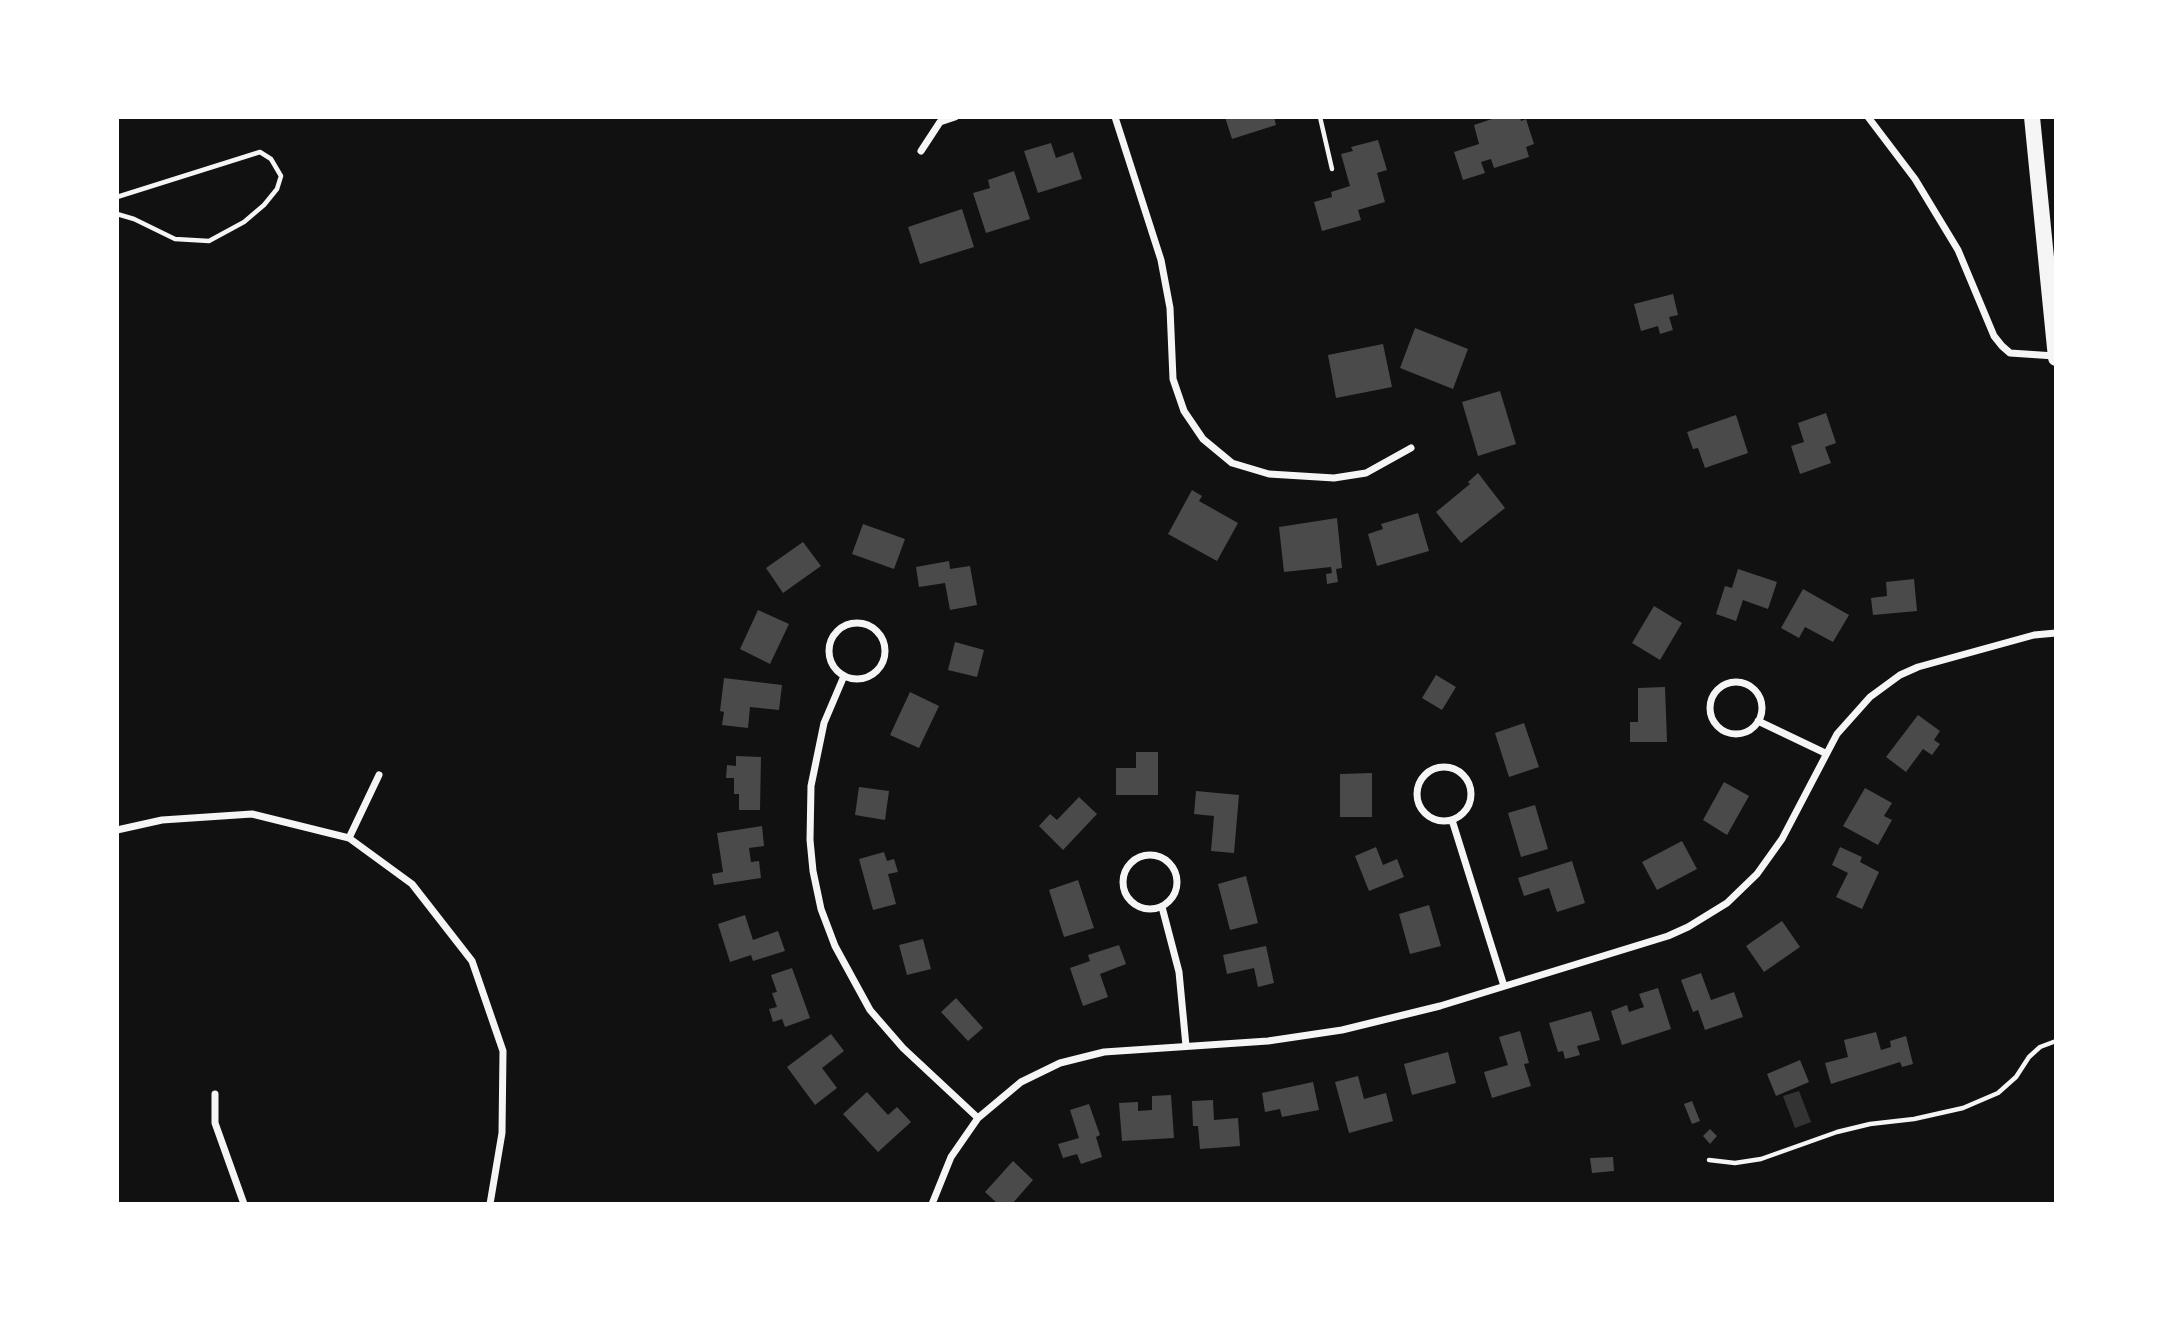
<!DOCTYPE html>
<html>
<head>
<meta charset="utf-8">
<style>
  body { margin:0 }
  #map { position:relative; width:2173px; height:1321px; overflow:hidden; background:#111; font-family:"Alegreya Sans",sans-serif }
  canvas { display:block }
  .frame { position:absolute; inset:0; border:119px solid #fff; pointer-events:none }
</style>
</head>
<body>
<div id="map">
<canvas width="2173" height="1321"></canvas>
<div class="frame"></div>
</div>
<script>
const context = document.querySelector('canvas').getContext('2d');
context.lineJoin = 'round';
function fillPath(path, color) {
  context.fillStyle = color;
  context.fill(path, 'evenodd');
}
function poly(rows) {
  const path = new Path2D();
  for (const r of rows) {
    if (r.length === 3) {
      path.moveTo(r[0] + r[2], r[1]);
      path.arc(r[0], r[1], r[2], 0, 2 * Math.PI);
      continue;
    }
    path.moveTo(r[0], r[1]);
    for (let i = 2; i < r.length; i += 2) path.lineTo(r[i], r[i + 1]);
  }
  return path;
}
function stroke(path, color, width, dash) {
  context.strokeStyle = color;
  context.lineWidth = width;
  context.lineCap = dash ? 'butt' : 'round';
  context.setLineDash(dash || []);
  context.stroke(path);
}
fillPath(poly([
  [1799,1091,1811,1122,1795,1128,1783,1096]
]), '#333');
fillPath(poly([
  [1225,117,1274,117,1276,125,1232,139],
  [1498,117,1520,117,1521,121,1526,119,1534,144,1526,147,1529,157,1494,168,1491,159,1481,162,1485,173,1463,180,1454,152,1479,144,1474,125],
  [1378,140,1387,170,1377,173,1385,202,1358,210,1361,220,1322,231,1314,202,1332,197,1331,192,1350,186,1341,154,1353,151,1351,147],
  [1051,143,1056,158,1073,152,1082,179,1038,193,1024,151],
  [1014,171,1030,219,986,233,973,193,990,188,988,180],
  [962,209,974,247,920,264,908,227],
  [1673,294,1678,315,1669,317,1673,330,1660,334,1658,326,1641,331,1634,304],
  [1415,328,1468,349,1453,389,1400,368],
  [1383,344,1392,387,1336,398,1328,355],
  [1500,391,1516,444,1478,456,1462,402],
  [1826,413,1836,443,1825,447,1831,463,1800,474,1791,446,1804,442,1798,423],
  [1736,415,1748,453,1705,468,1698,448,1693,449,1687,432],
  [1478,473,1505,508,1461,543,1436,512,1470,484,1468,482],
  [1192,490,1202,496,1199,501,1238,523,1217,561,1168,534],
  [1418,513,1429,551,1377,566,1368,534,1383,529,1381,524],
  [1337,518,1342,568,1336,569,1338,582,1327,584,1326,574,1332,573,1331,567,1284,572,1279,527],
  [863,524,905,539,894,569,852,554],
  [803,542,821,566,783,593,766,568],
  [949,561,950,569,970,566,977,605,950,610,945,583,919,587,916,567],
  [1738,569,1777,582,1768,609,1743,600,1736,621,1716,614,1725,586,1732,588],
  [1914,579,1917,611,1873,615,1871,598,1887,596,1886,582],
  [1803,589,1849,615,1833,642,1805,627,1799,638,1781,628],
  [1654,606,1682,623,1660,660,1632,643],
  [758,610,789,624,770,664,740,649],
  [955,642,984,650,977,677,948,670],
  [1436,675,1456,687,1442,710,1422,698],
  [724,678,782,685,779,710,750,707,748,728,722,725,724,712,720,711],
  [1665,687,1667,742,1630,742,1630,722,1638,722,1638,688],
  [910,692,939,706,919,748,890,735],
  [1918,715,1940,731,1934,740,1940,744,1932,755,1923,749,1906,772,1886,757],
  [1524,723,1539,767,1509,777,1495,733],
  [1136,752,1158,752,1158,795,1116,795,1116,768,1136,768],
  [736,756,761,757,760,810,739,810,739,794,734,794,734,778,726,778,727,765,736,766],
  [1372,773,1372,817,1340,817,1340,774],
  [1724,782,1749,796,1727,835,1703,820],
  [859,787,889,791,885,820,855,815],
  [1865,788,1892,803,1884,816,1892,820,1878,845,1843,826],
  [1196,791,1239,795,1234,853,1211,851,1214,816,1194,814],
  [1079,797,1097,814,1063,850,1039,826,1050,814,1057,820],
  [1535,805,1548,849,1521,857,1508,813],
  [762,826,764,846,749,848,751,862,759,861,761,878,714,885,712,874,723,872,717,833],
  [1682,841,1697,869,1657,890,1642,862],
  [1376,847,1383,865,1397,859,1404,877,1369,891,1355,856],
  [1840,847,1862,857,1860,862,1879,872,1862,909,1836,897,1848,873,1832,865],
  [884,852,887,861,894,859,898,872,888,874,896,904,873,910,859,859],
  [1572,861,1585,903,1557,912,1549,888,1524,896,1518,878],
  [1246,876,1258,923,1230,930,1218,884],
  [1078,880,1094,928,1064,937,1049,890],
  [1429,905,1441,946,1410,954,1399,914],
  [745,915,753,940,778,931,785,951,753,961,751,955,730,962,718,924],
  [1782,921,1800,947,1764,972,1746,946],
  [923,939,931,969,907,975,899,945],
  [1119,945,1126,964,1100,974,1108,997,1083,1006,1070,968,1090,961,1088,955],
  [1266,946,1274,983,1258,987,1254,968,1227,974,1223,955],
  [792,968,810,1018,785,1027,782,1019,773,1022,769,1009,777,1007,772,993,777,992,771,975],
  [1701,973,1711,1000,1734,992,1743,1017,1705,1030,1698,1010,1693,1012,1681,980],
  [1658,988,1671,1029,1622,1045,1611,1011,1627,1005,1629,1012,1644,1007,1639,994],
  [956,998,983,1028,968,1041,941,1012],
  [1591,1011,1600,1040,1577,1046,1580,1055,1565,1059,1563,1051,1558,1052,1549,1023],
  [1520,1031,1529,1063,1524,1064,1531,1086,1492,1098,1484,1072,1508,1065,1499,1037],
  [1876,1032,1881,1050,1891,1047,1890,1041,1906,1036,1913,1064,1902,1067,1900,1062,1831,1084,1825,1063,1848,1057,1844,1040],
  [831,1034,844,1051,822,1068,837,1088,815,1105,787,1067],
  [1448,1052,1456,1083,1412,1095,1404,1064],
  [1800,1060,1809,1082,1776,1096,1767,1074],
  [1358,1076,1364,1099,1386,1093,1393,1121,1349,1133,1335,1082],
  [1313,1082,1319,1110,1282,1117,1280,1109,1265,1112,1262,1093],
  [867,1092,888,1115,897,1107,911,1122,878,1152,843,1114],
  [1171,1095,1174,1138,1122,1141,1119,1103,1138,1102,1138,1111,1152,1110,1152,1096],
  [1213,1100,1214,1120,1238,1118,1240,1146,1200,1149,1198,1126,1193,1126,1192,1101],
  [1692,1101,1700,1121,1692,1124,1684,1104],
  [1089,1104,1100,1135,1096,1137,1102,1157,1081,1164,1077,1154,1063,1158,1058,1144,1079,1138,1070,1110],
  [1710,1129,1717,1136,1710,1144,1703,1136],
  [1613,1157,1614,1171,1592,1173,1590,1158],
  [1013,1161,1033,1180,1012,1204,998,1204,985,1192]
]), '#4a4a4a');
stroke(poly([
  [1320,117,1332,169],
  [117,197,260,152,271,159,281,176,277,189,264,205,244,222,209,241,175,239,134,219,117,214],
  [1709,1160,1735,1163,1761,1159,1837,1132,1870,1124,1914,1119,1963,1108,1998,1093,2016,1077,2029,1057,2040,1047,2056,1041]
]), '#f5f5f5', 4.5);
stroke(poly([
  [1115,117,1161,260,1170,308,1173,379,1184,411,1203,439,1232,463,1269,474,1334,478,1366,473,1411,448],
  [1868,117,1915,179,1958,250,1994,336,2002,346,2010,353,2055,356],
  [921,151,940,122,955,117],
  [857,651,28],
  [844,676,824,723,811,786,810,840,813,871,821,909,835,946,870,1010,903,1048,978,1118],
  [1736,708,26],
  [1758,721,1825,753],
  [1444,794,27],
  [1452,820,1504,986],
  [117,830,162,820,252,814,349,838,412,884,472,961,503,1051,502,1133,490,1204],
  [349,838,379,775],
  [1150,882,27],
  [1162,907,1179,972,1186,1046],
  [215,1094,215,1123,244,1204],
  [932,1204,951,1157,978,1118,1021,1082,1060,1063,1104,1052,1268,1041,1342,1030,1440,1006,1668,936,1688,927,1727,903,1757,874,1782,839,1837,734,1870,697,1900,675,1918,667,2034,635,2056,633]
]), '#f5f5f5', 7);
stroke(poly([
  [2032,117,2056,358]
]), '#f5f5f5', 16);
</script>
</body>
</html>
